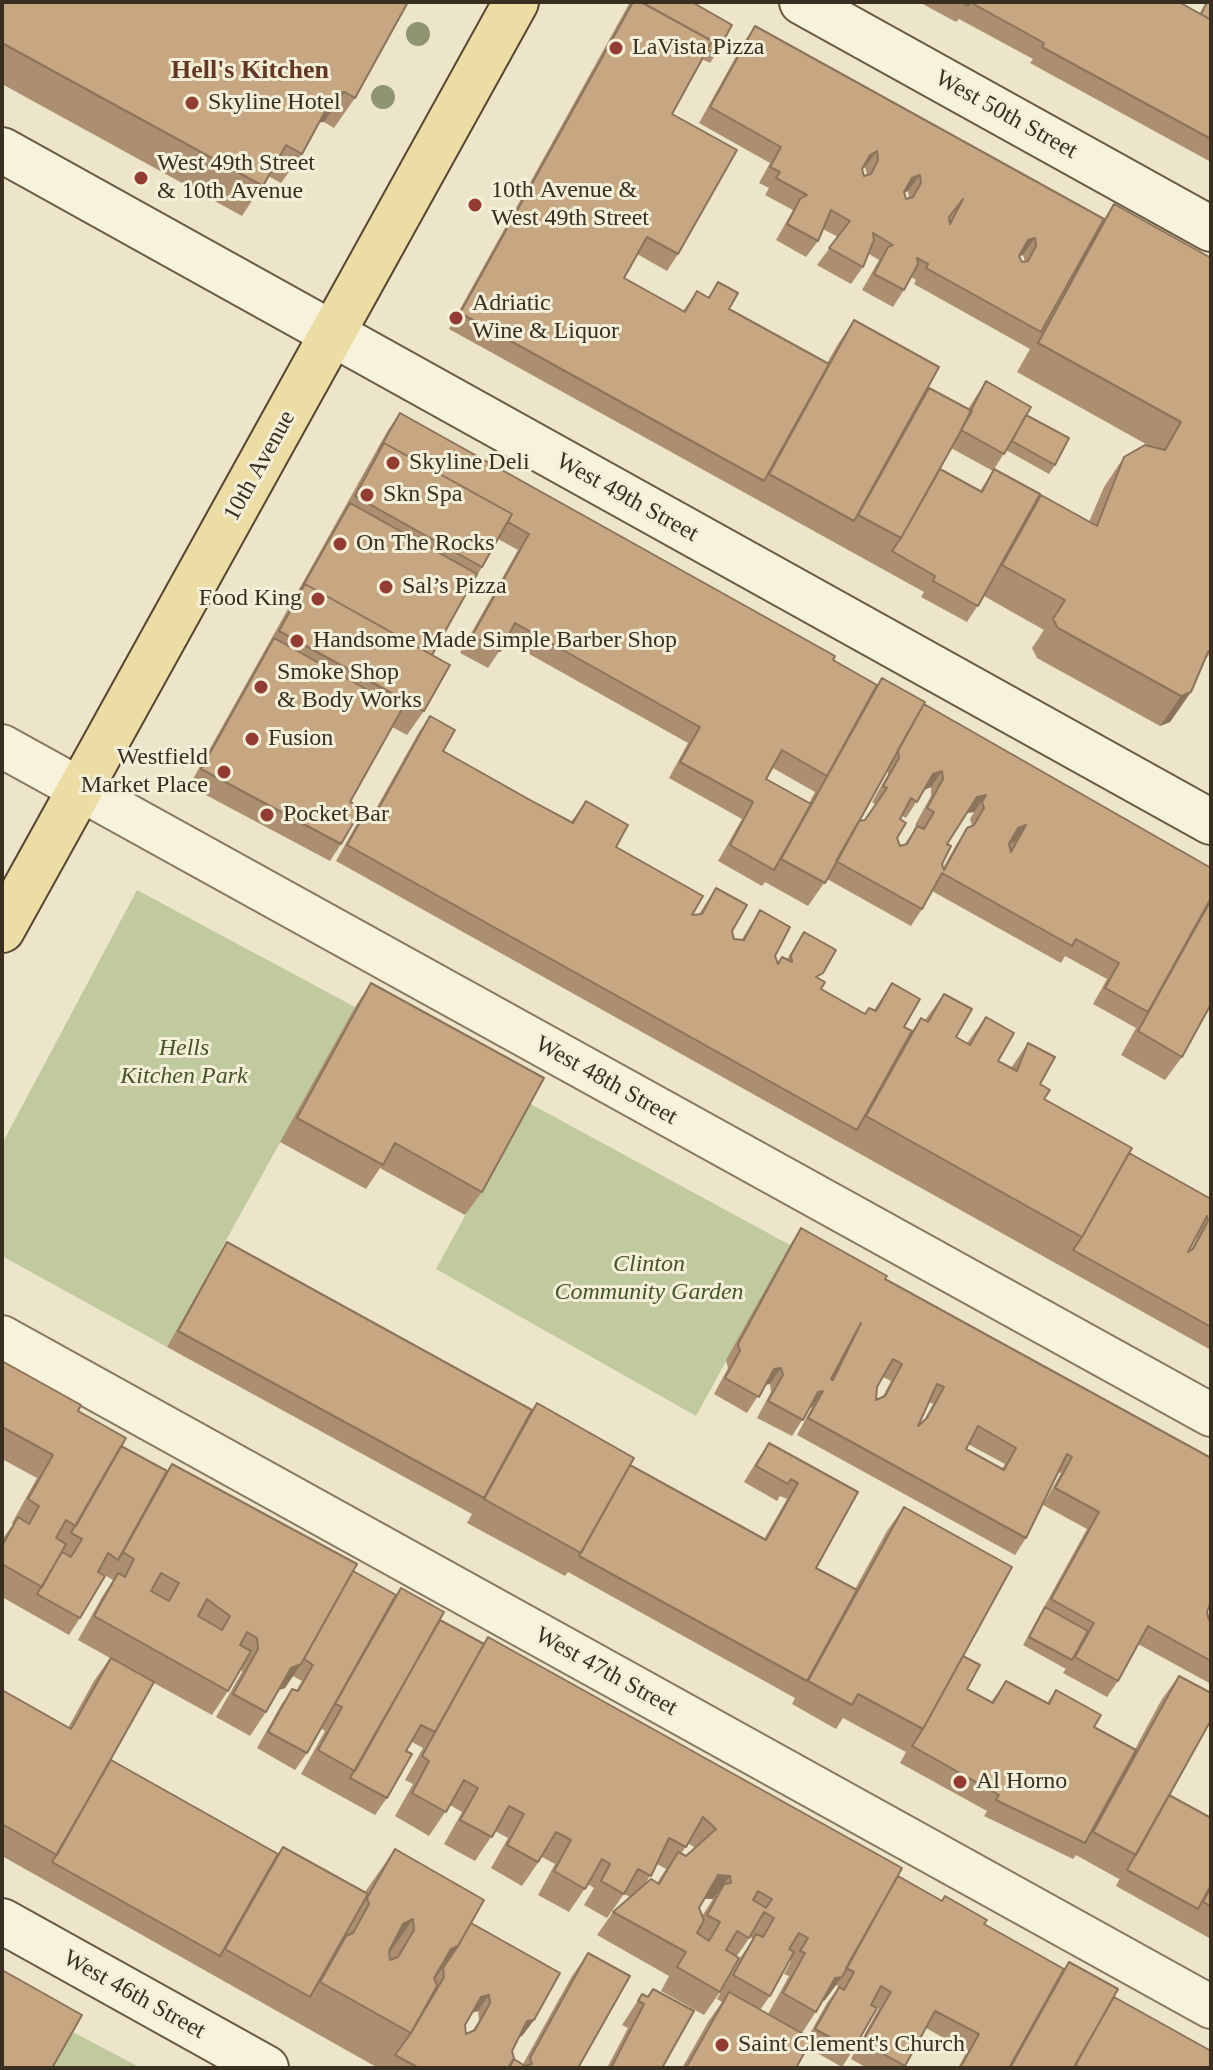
<!DOCTYPE html>
<html>
<head>
<meta charset="utf-8">
<style>
  body { margin:0 }
  #map { position:relative; width:1213px; height:2070px; overflow:hidden; background:#ece5c9; font-family:"Times New Roman",serif }
  canvas { display:block }
  .frame { position:absolute; inset:0; border:4px solid #392f21; pointer-events:none }
</style>
</head>
<body>
<div id="map">
<canvas width="1213" height="2070"></canvas>
<div class="frame"></div>
</div>
<script>
const context = document.querySelector('canvas').getContext('2d');
context.lineJoin = 'round';
function fillPath(path, color) {
  context.fillStyle = color;
  context.fill(path, 'evenodd');
}
function poly(rows) {
  const path = new Path2D();
  for (const r of rows) {
    path.moveTo(r[0], r[1]);
    for (let i = 2; i < r.length; i += 2) path.lineTo(r[i], r[i + 1]);
  }
  return path;
}
function stroke(path, color, width, dash) {
  context.strokeStyle = color;
  context.lineWidth = width;
  context.lineCap = dash ? 'butt' : 'round';
  context.setLineDash(dash || []);
  context.stroke(path);
}
function drawText(font, color, halo, rows, align = 'center') {
  context.font = font + ' "Times New Roman",serif';
  context.lineWidth = 6;
  context.setLineDash([]);
  context.textBaseline = 'middle';
  context.strokeStyle = halo;
  context.fillStyle = color;
  for (const [text, x, y, turn = 0] of rows) {
    context.save();
    context.translate(x, y);
    context.rotate((+turn || 0) * Math.PI / 180);
    context.textAlign = isNaN(turn) ? turn : align;
    if (halo) context.strokeText(text, 0, 0);
    context.fillText(text, 0, 0);
    context.restore();
  }
}
fillPath(poly([
  [137,890,355,1007,167,1347,2,1256,2,1144],
  [527,1102,790,1245,696,1416,436,1269],
  [71,2031,141,2068,50,2068]
]), '#c0ca9e');
const street = poly([
  [2,746,1211,1415],
  [2,1337,1211,2007]
]);
const secondary = poly([
  [802,2,1211,229],
  [2,150,1211,822],
  [2,1921,266,2068]
]);
const primary = poly([
  [2,930,516,2]
]);
stroke(street, '#87785f', 46);
stroke(secondary, '#695a42', 48);
stroke(primary, '#564633', 48);
stroke(street, '#f7f2dc', 42);
stroke(secondary, '#f7f2dc', 44);
stroke(primary, '#ecdda5', 44);
context.fillStyle = '#909571';
for (const [x, y] of [
  [418,34],
  [383,97]
]) {
  context.beginPath();
  context.arc(x, y, 12, 0, 2 * Math.PI);
  context.fill();
}
fillPath(poly([
  [2,2,408,2,355,98,334,128,324,122,319,122,302,154,281,183,268,176,242,216,2,84],
  [630,2,692,2,716,54,710,63,702,59,672,114,678,254,667,271,637,254,624,278,683,311,697,291,708,297,718,282,729,309,827,363,838,344,854,320,923,396,968,409,986,381,1026,415,1055,465,1049,474,1006,450,993,471,951,448,940,469,980,491,994,469,1031,510,1041,495,1089,522,1104,487,1124,457,1153,448,1017,372,1030,349,914,284,916,280,911,277,904,290,893,307,862,290,879,260,869,254,863,267,851,284,817,265,838,237,823,229,818,241,806,257,776,240,793,210,765,195,769,188,759,183,770,163,699,123,744,42,755,26,1104,219,1114,204,1211,258,1211,652,1205,660,1191,692,1170,722,1160,726,1037,658,1032,648,1044,630,984,596,967,622,921,597,924,592,449,329],
  [865,167,867,175,864,176,862,169],
  [908,191,909,198,906,199,904,193],
  [1023,255,1025,262,1022,262,1019,256],
  [919,2,1179,2,1200,13,1207,2,1211,2,1211,162,1030,63,1033,59,959,19,956,22],
  [400,413,877,685,882,678,924,704,1211,868,1182,1057,1165,1080,1121,1055,1136,1028,1093,1004,1107,979,1065,956,1061,963,932,891,922,909,911,926,827,879,808,906,765,882,762,886,718,861,742,819,669,778,688,743,506,641,488,668,460,653,518,550,498,539,432,655,424,711,407,735,392,727,350,802,341,844,330,861,189,786,388,430],
  [773,768,815,792,809,803,766,779],
  [887,770,888,774,872,802,875,804,864,820,859,821],
  [931,787,931,796,915,825,922,828,917,826,904,845,900,846,897,838,900,819,902,816,906,818,924,790],
  [974,812,970,819,972,825,971,826,967,828,956,845,943,868,942,864,947,844,967,813],
  [430,716,443,751,571,822,586,801,616,847,692,915,699,914,716,888,734,939,742,939,760,910,777,963,782,957,787,959,804,932,821,989,865,1014,874,1010,892,983,904,1027,912,1031,921,1018,925,1020,944,994,956,1037,967,1043,986,1017,998,1061,1011,1068,1028,1043,1044,1099,1129,1153,1211,1199,1211,1350,336,861,355,827,367,810,373,814,419,732],
  [1196,1236,1197,1238,1190,1251,1188,1252],
  [371,983,482,1192,465,1215,380,1168,366,1189,280,1142,355,1007],
  [801,1228,885,1279,1211,1458,1207,1612,1209,1620,1211,1619,1211,1684,1138,1644,1118,1681,1107,1697,1063,1673,1067,1667,1066,1669,1023,1645,1087,1529,1043,1505,1061,1473,1058,1472,1026,1538,1015,1555,797,1435,812,1407,810,1408,792,1436,757,1418,771,1392,770,1384,765,1385,747,1413,714,1394,728,1368,726,1360,790,1245],
  [883,1377,891,1381,882,1398,876,1400,877,1387],
  [929,1402,933,1404,923,1422,918,1426],
  [968,1444,1005,1464,1002,1469,966,1449],
  [227,1242,532,1410,537,1403,630,1465,764,1539,787,1499,780,1496,777,1501,744,1482,758,1459,769,1443,858,1492,816,1568,855,1589,887,1531,904,1507,963,1656,967,1689,991,1702,1006,1681,1047,1703,1056,1690,1094,1727,1135,1749,1162,1699,1179,1676,1169,1795,1211,1818,1211,1939,1116,1886,1120,1878,1119,1879,1076,1855,1073,1859,984,1816,987,1811,900,1763,906,1752,843,1718,836,1729,792,1704,795,1698,568,1572,565,1576,467,1523,472,1514,167,1347,216,1259],
  [2,1361,78,1411,121,1446,167,1471,172,1464,353,1571,396,1595,401,1588,440,1620,484,1644,488,1637,898,1876,941,1901,945,1896,984,1924,1064,1969,1069,1962,1114,1997,1211,2068,958,2068,967,2051,926,2028,903,2068,867,2068,851,2059,879,2008,871,2004,853,2050,842,2067,808,2048,796,2068,682,2068,708,2022,722,2002,717,1999,740,1958,753,1939,750,1937,737,1956,720,1992,704,2015,661,1991,669,1976,597,1935,613,1912,630,1897,624,1894,607,1918,584,1905,594,1888,588,1884,569,1912,538,1895,555,1864,542,1857,522,1886,491,1868,508,1838,495,1831,475,1861,444,1844,462,1812,450,1805,429,1836,395,1816,413,1784,405,1780,423,1748,412,1742,406,1751,387,1798,375,1815,301,1774,325,1731,321,1728,307,1753,295,1770,257,1748,281,1705,292,1689,296,1691,302,1681,293,1676,285,1688,279,1690,266,1712,250,1736,216,1717,242,1672,241,1668,228,1691,212,1715,154,1683,111,1760,278,1854,283,1847,365,1892,395,1849,471,1923,534,2020,522,2036,519,2037,512,2051,509,2066,523,2064,572,1976,588,1953,578,2068,378,2068,2,1856,2,1690,68,1728,94,1681,110,1658,78,1640,102,1597,113,1580,98,1571,80,1618,69,1635,2,1597,2,1540,13,1524,12,1523,37,1478,2,1459],
  [688,1843,695,1848,686,1856,681,1854],
  [657,1864,666,1869,657,1883,645,1884],
  [704,1899,713,1899,702,1916,699,1908],
  [789,1960,791,1961,784,1974,789,1976,768,2014,760,2010,770,1996],
  [836,1985,839,1987,827,2003,808,2037,802,2033,823,2001,825,2000],
  [478,2011,479,2020,472,2032,466,2034,465,2025,472,2013],
  [642,1994,662,2068,607,2068,628,2028,622,2025]
]), '#ab8f70');
fillPath(poly([
  [345,92,324,122,314,123,335,93],
  [877,151,865,167,859,172,870,155],
  [920,175,908,191,900,195,912,178],
  [1035,238,1023,255,1016,257,1028,240],
  [1191,692,1170,722,1160,726,1181,696],
  [942,771,931,787,922,791,933,774],
  [986,795,974,812,966,813,977,797],
  [1026,825,1015,842,1007,844,1018,828],
  [781,1368,770,1384,762,1385,774,1369],
  [823,1391,812,1407,807,1409,818,1392],
  [301,1664,285,1688,275,1691,291,1668],
  [718,1875,730,1876,713,1899,701,1898],
  [413,1919,386,1958,376,1963,403,1924],
  [458,1946,431,1984,451,1949],
  [842,1977,825,2000,819,2002,835,1978],
  [489,1995,478,2011,469,2013,481,1997],
  [534,2020,522,2036,516,2038,527,2021]
]), '#8b745b');
const building = poly([
  [2,2,408,2,355,98,345,92,335,93,302,154,286,145,263,186,2,43,2,2],
  [633,2,641,2,712,41,672,114,737,150,678,254,647,237,624,278,685,312,697,291,709,298,718,282,738,293,729,309,829,364,764,481,460,313,633,2],
  [641,2,692,2,732,25,716,54,707,50,712,41,641,2],
  [961,2,1179,2,1211,20,1211,139,1042,47,1044,43,970,2,968,6,961,2],
  [1207,2,1211,2,1211,20,1201,14,1207,2],
  [755,26,1104,219,1041,332,926,268,928,264,917,258,918,264,904,290,874,274,888,247,893,245,873,233,874,240,863,267,829,248,850,221,831,210,818,241,787,224,800,199,807,195,776,178,780,172,770,167,781,147,710,107,755,26],
  [877,151,878,160,871,174,864,176,862,169,870,155,877,151],
  [920,175,921,183,913,197,906,199,904,192,912,178,920,175],
  [963,199,950,224,949,217,963,199],
  [1035,238,1036,246,1028,261,1022,262,1019,256,1028,240,1035,238],
  [1114,204,1211,258,1211,649,1208,652,1191,692,1181,696,1058,628,1053,619,1065,600,1002,565,1041,495,1097,526,1124,457,1145,445,1165,450,1181,422,1038,343,1114,204],
  [854,320,939,367,854,521,769,474,854,320],
  [986,381,1031,407,1004,454,961,430,986,381],
  [929,388,972,411,901,538,858,515,929,388],
  [400,413,835,656,833,660,877,685,827,776,782,750,766,779,811,804,774,870,730,845,753,802,680,762,700,727,515,623,500,651,472,636,529,534,508,522,512,514,384,443,379,450,400,413],
  [1026,415,1069,438,1055,465,1012,441,1026,415],
  [384,443,512,514,482,567,355,496,384,443],
  [940,469,982,492,994,469,1040,494,978,606,933,581,935,576,892,551,901,538,940,469],
  [350,503,477,574,432,655,305,584,300,591,350,503],
  [305,584,450,665,424,711,279,631,305,584],
  [274,638,402,709,350,802,362,808,341,844,201,769,274,638],
  [882,678,925,702,825,883,781,859,882,678],
  [924,704,1211,868,1211,898,1148,1012,1105,988,1119,963,1076,939,1072,946,942,873,922,909,836,861,859,821,865,820,887,788,883,786,899,758,898,750,924,704],
  [942,771,943,779,927,808,934,812,924,829,917,826,907,844,900,846,897,838,906,823,900,819,911,798,917,802,933,774,942,771],
  [986,795,982,802,984,808,974,825,967,828,944,870,942,864,951,846,947,844,977,797,986,795],
  [1026,825,1011,852,1009,844,1018,828,1026,825],
  [430,716,455,730,443,751,530,800,573,823,586,801,628,825,616,847,703,896,692,915,702,914,716,888,747,905,732,931,734,939,744,940,760,910,790,927,775,956,778,964,782,957,792,962,791,955,804,932,836,950,823,973,816,977,825,982,821,989,865,1014,869,1008,876,1011,892,983,920,999,904,1027,912,1031,857,1130,347,845,367,810,375,815,430,716],
  [1211,900,1211,1004,1182,1057,1138,1031,1211,900],
  [371,983,544,1078,482,1192,395,1143,383,1165,297,1118,371,983],
  [944,994,972,1009,956,1037,970,1045,986,1017,1014,1033,998,1061,1017,1071,1028,1043,1055,1057,1040,1084,1050,1090,1044,1099,1132,1148,1082,1237,866,1116,921,1018,928,1022,944,994],
  [1129,1153,1211,1199,1211,1327,1073,1250,1082,1237,1129,1153],
  [1207,1216,1208,1221,1193,1249,1188,1252,1207,1216],
  [801,1228,887,1276,885,1279,1211,1458,1211,1601,1207,1612,1209,1620,1211,1619,1211,1661,1148,1626,1118,1681,1075,1657,1094,1623,1051,1599,1099,1512,1055,1488,1072,1457,1067,1454,1026,1538,808,1418,823,1391,818,1392,803,1420,768,1401,783,1375,781,1368,774,1369,759,1397,725,1378,740,1351,738,1344,801,1228],
  [861,1323,833,1380,831,1379,861,1323],
  [893,1359,902,1364,885,1396,876,1400,877,1387,893,1359],
  [937,1384,944,1387,927,1418,918,1426,937,1384],
  [978,1426,1016,1448,1004,1470,966,1449,978,1426],
  [227,1242,532,1410,484,1498,178,1331,227,1242],
  [2,1361,81,1405,78,1411,126,1438,76,1526,66,1520,56,1538,66,1544,42,1587,2,1564,2,1546,18,1517,29,1524,39,1506,28,1499,53,1455,2,1427,2,1361],
  [537,1403,634,1458,581,1553,484,1499,537,1403],
  [769,1443,858,1492,816,1568,857,1590,807,1681,579,1556,630,1465,766,1540,798,1483,791,1479,788,1484,756,1466,769,1443],
  [121,1446,167,1471,118,1560,108,1553,98,1572,105,1576,80,1618,37,1594,62,1552,71,1557,82,1539,71,1533,121,1446],
  [172,1464,357,1564,301,1664,291,1668,266,1712,233,1694,258,1649,257,1638,247,1632,240,1645,251,1651,228,1691,94,1616,118,1573,125,1577,134,1559,123,1552,172,1464],
  [161,1573,179,1583,169,1601,151,1591,161,1573],
  [207,1599,230,1616,222,1630,198,1616,207,1599],
  [904,1507,1012,1567,923,1729,858,1694,852,1705,808,1681,904,1507],
  [353,1571,396,1595,307,1753,268,1732,292,1689,298,1691,313,1665,304,1659,353,1571],
  [401,1588,444,1612,355,1771,318,1750,342,1707,335,1704,401,1588],
  [1045,1607,1088,1631,1072,1660,1029,1637,1045,1607],
  [440,1620,484,1644,435,1732,421,1725,406,1751,412,1754,387,1798,350,1778,440,1620],
  [488,1637,902,1868,842,1977,835,1978,816,2012,783,1993,805,1953,800,1951,808,1938,799,1933,789,1949,794,1952,770,1996,733,1975,756,1934,763,1937,774,1918,764,1912,749,1938,737,1931,726,1950,739,1958,720,1992,677,1967,686,1952,613,1912,651,1879,659,1884,678,1852,686,1856,716,1829,703,1817,686,1847,669,1838,651,1876,638,1869,624,1894,601,1881,610,1864,602,1859,585,1889,554,1871,571,1840,556,1832,538,1862,507,1845,524,1814,509,1806,492,1837,460,1820,478,1788,464,1780,446,1812,412,1793,429,1761,422,1756,488,1637],
  [718,1875,730,1876,731,1883,724,1884,707,1915,720,1922,709,1941,697,1933,704,1920,699,1908,718,1875],
  [758,1891,772,1899,766,1908,753,1900,758,1891],
  [963,1656,980,1665,967,1689,993,1703,1006,1681,1049,1704,1056,1690,1101,1715,1094,1727,1136,1750,1085,1843,996,1800,999,1795,912,1746,923,1729,963,1656],
  [111,1658,154,1682,57,1855,2,1824,2,1690,71,1729,111,1658],
  [1179,1676,1211,1693,1211,1720,1136,1855,1093,1832,1179,1676],
  [111,1760,278,1854,220,1956,52,1862,111,1760],
  [1169,1795,1211,1818,1211,1885,1198,1909,1127,1870,1169,1795],
  [283,1847,368,1894,310,1997,225,1949,283,1847],
  [395,1849,484,1900,458,1946,451,1949,434,1978,437,1986,411,2033,320,1982,346,1936,353,1933,369,1904,367,1898,395,1849],
  [413,1919,414,1930,398,1957,390,1960,389,1951,403,1924,413,1919],
  [898,1876,942,1901,945,1896,987,1920,984,1924,1064,1969,1009,2068,960,2068,979,2034,935,2011,905,2066,862,2042,891,1992,881,1986,871,2005,877,2008,853,2050,815,2029,839,1987,844,1990,854,1972,846,1968,898,1876],
  [1211,1887,1211,1906,1203,1902,1211,1887],
  [471,1923,560,1973,534,2020,527,2021,512,2051,514,2058,508,2068,419,2068,395,2055,411,2033,444,1977,443,1968,458,1946,471,1923],
  [489,1995,490,2003,475,2030,466,2034,465,2025,481,1997,489,1995],
  [588,1953,630,1976,578,2068,509,2068,514,2059,525,2066,532,2064,530,2058,588,1953],
  [1069,1962,1118,1989,1074,2068,1010,2068,1069,1962],
  [2,1970,82,2015,52,2068,2,2068,2,1970],
  [653,1989,694,2011,662,2068,611,2068,644,2004,638,2001,642,1994,648,1997,653,1989],
  [729,1992,812,2039,796,2068,686,2068,729,1992],
  [1114,1997,1211,2051,1211,2068,1080,2068,1075,2065,1114,1997]
]);
fillPath(building, '#c7a682');
stroke(building, '#8b745b', 2);
for (const [x, y, r, color] of [
  [616,48,8,"#923c33"],
  [192,103,8,"#923c33"],
  [141,178,8,"#923c33"],
  [475,205,8,"#923c33"],
  [456,318,8,"#923c33"],
  [393,463,8,"#923c33"],
  [367,495,8,"#923c33"],
  [340,544,8,"#923c33"],
  [386,587,8,"#923c33"],
  [318,599,8,"#923c33"],
  [297,641,8,"#923c33"],
  [261,687,8,"#923c33"],
  [252,739,8,"#923c33"],
  [224,772,8,"#923c33"],
  [267,815,8,"#923c33"],
  [960,1782,8,"#923c33"],
  [722,2045,8,"#923c33"]
]) {
  const dot = new Path2D();
  dot.arc(x, y, r, 0, 2 * Math.PI);
  context.fillStyle = color;
  context.fill(dot);
  stroke(dot, '#f4efd8', 3);
}
drawText('24px', '#392f21', '#f4efd8', [
  ["LaVista Pizza",632,48],
  ["Skyline Hotel",208,103],
  ["West 49th Street",157,164],
  ["& 10th Avenue",157,192],
  ["10th Avenue &",491,191],
  ["West 49th Street",491,219],
  ["Adriatic",472,304],
  ["Wine & Liquor",472,332],
  ["Skyline Deli",409,463],
  ["Skn Spa",383,495],
  ["On The Rocks",356,544],
  ["Sal’s Pizza",402,587],
  ["Food King",302,599,"right"],
  ["Handsome Made Simple Barber Shop",313,641],
  ["Smoke Shop",277,673],
  ["& Body Works",277,701],
  ["Fusion",268,739],
  ["Westfield",208,758,"right"],
  ["Market Place",208,786,"right"],
  ["Pocket Bar",283,815],
  ["Al Horno",976,1782],
  ["Saint Clement's Church",738,2045]
], 'left');
drawText('24px', '#392f21', '#f4efd8', [
  ["West 50th Street",1006,115,29],
  ["10th Avenue",260,466,-61],
  ["West 49th Street",627,498,29],
  ["West 48th Street",606,1081,29],
  ["West 47th Street",606,1672,29],
  ["West 46th Street",134,1995,29]
]);
drawText('italic 24px', '#455429', '#f4efd8', [
  ["Hells",184,1049],
  ["Kitchen Park",184,1077],
  ["Clinton",649,1265],
  ["Community Garden",649,1293]
]);
drawText('bold 26px', '#633724', '#f4efd8', [
  ["Hell's Kitchen",250,71]
]);
</script>
</body>
</html>
